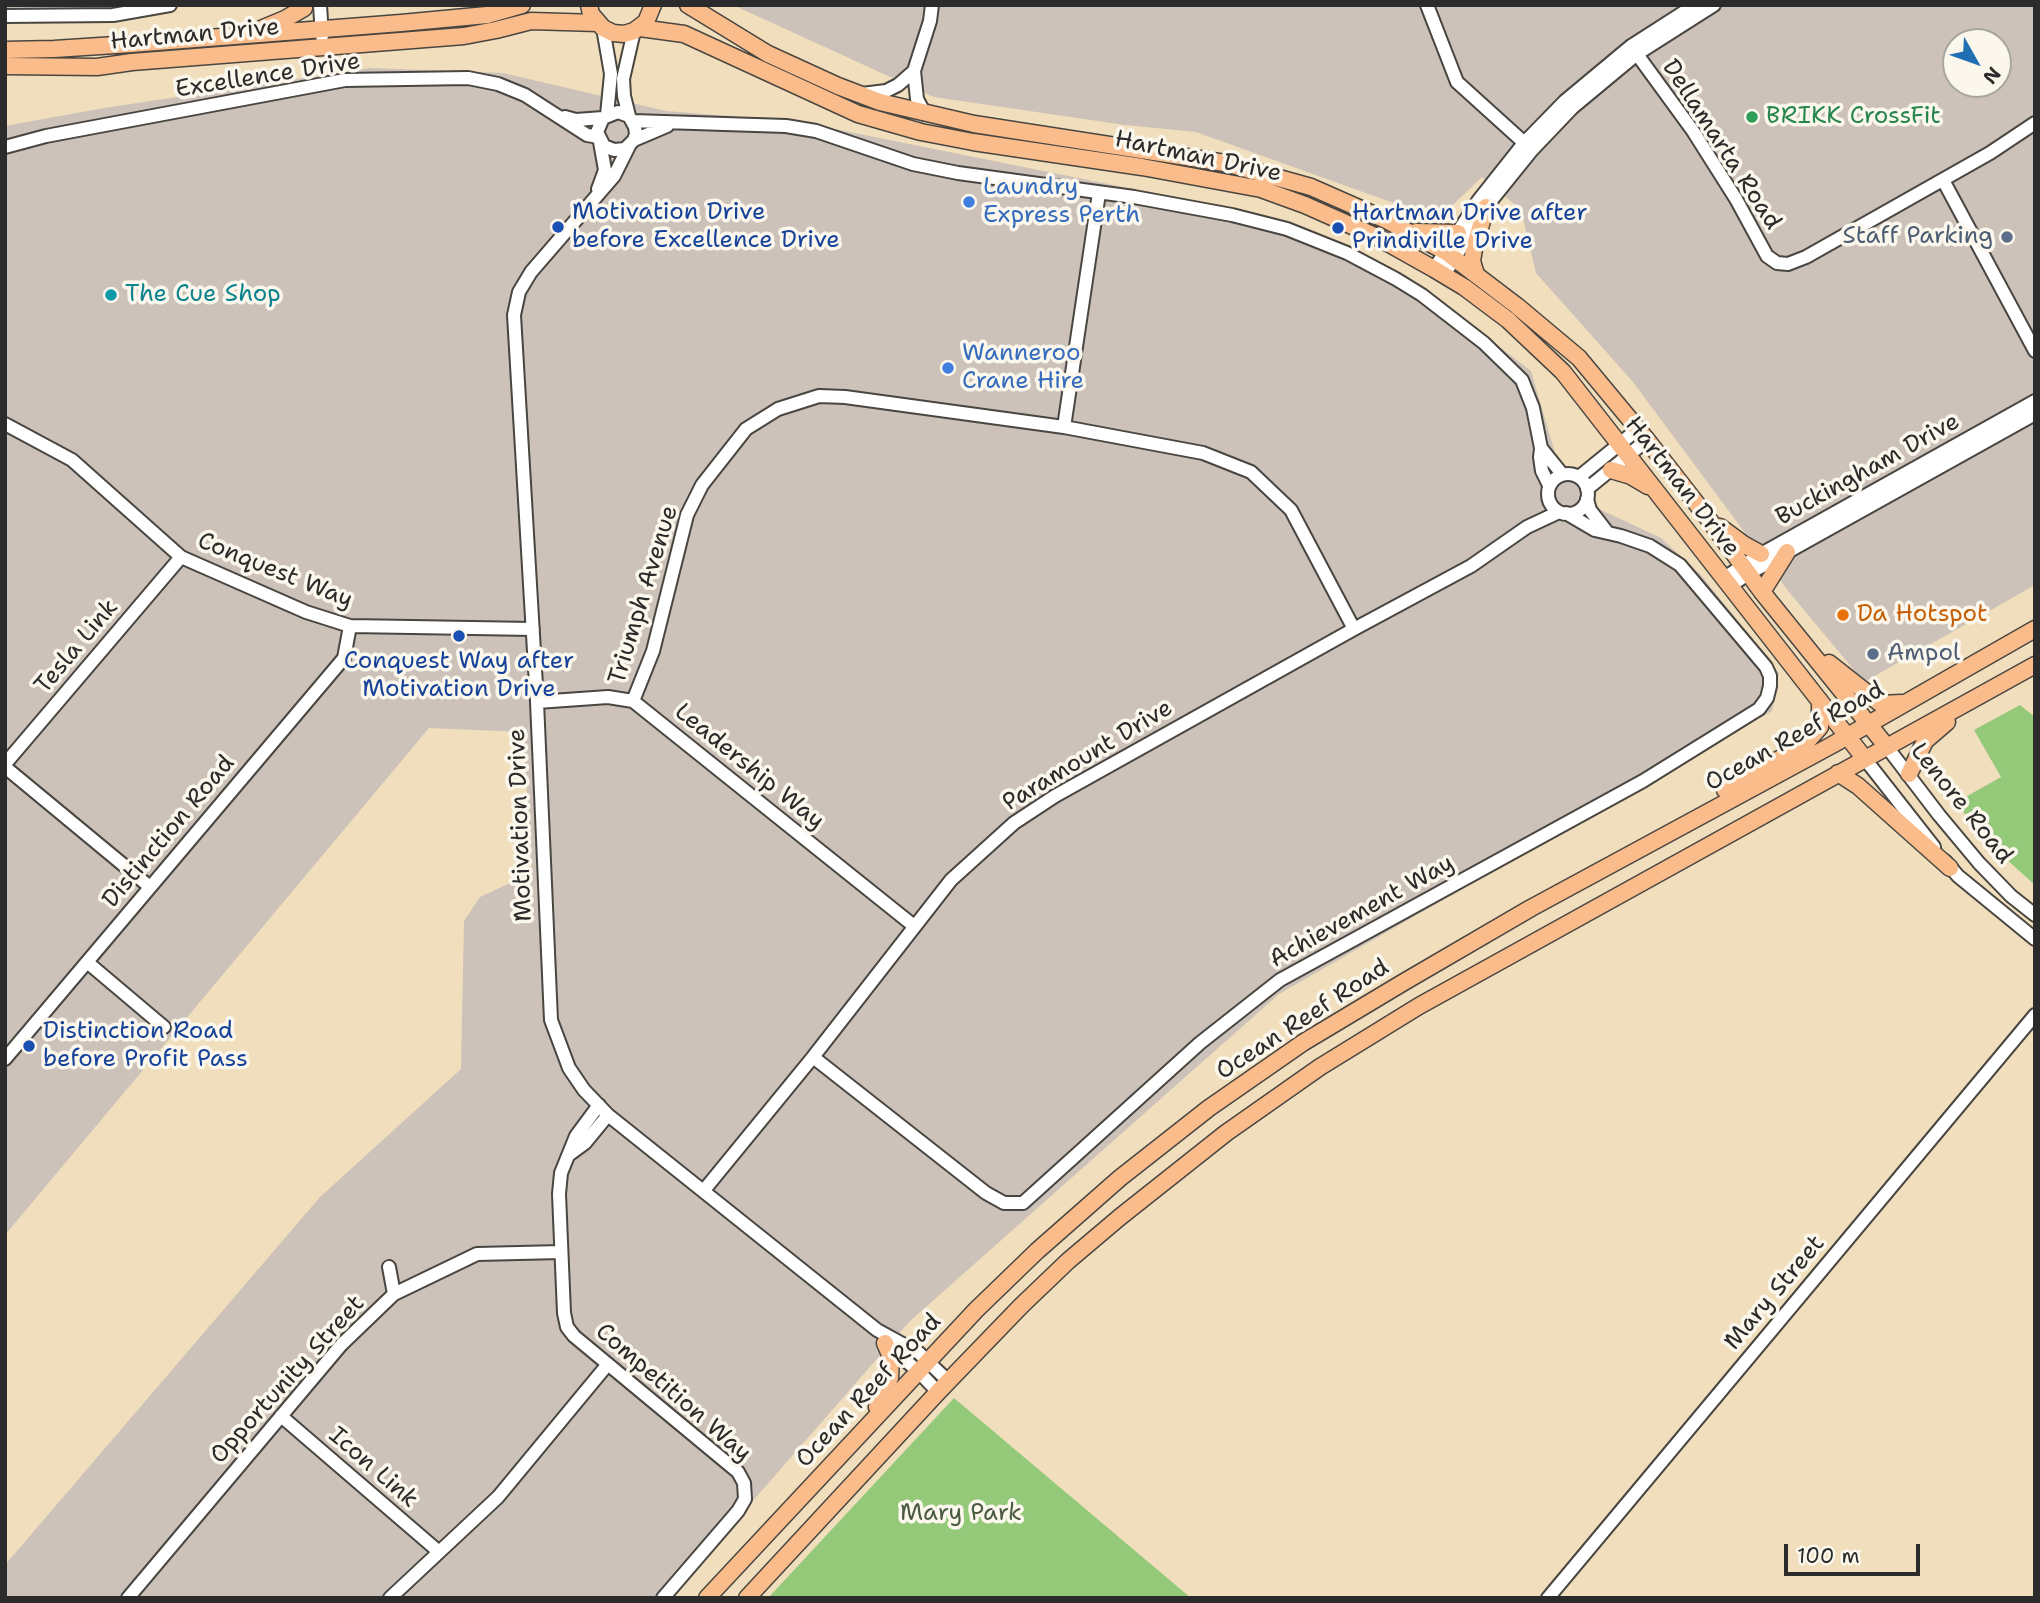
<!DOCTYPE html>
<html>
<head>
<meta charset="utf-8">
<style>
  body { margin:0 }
  #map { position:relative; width:2040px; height:1603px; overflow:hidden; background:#f0debc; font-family:"Shantell Sans",sans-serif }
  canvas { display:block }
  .frame { position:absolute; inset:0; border:7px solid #2b2b2b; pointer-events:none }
  .north { position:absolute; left:1942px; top:28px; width:70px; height:70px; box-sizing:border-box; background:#fbf7ec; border:2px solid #a8a59f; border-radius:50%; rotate:130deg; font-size:19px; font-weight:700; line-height:28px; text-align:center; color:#2b2b2b }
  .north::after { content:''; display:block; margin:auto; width:24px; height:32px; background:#1f6fb2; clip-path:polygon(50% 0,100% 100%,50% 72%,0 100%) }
  .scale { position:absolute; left:1784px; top:1544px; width:136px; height:32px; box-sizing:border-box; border:4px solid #2b2b2b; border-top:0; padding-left:9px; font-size:21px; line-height:24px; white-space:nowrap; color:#2b2b2b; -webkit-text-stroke:5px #fbf7ec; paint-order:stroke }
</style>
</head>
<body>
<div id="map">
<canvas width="2040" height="1603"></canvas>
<div class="frame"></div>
<div class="north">N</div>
<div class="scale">100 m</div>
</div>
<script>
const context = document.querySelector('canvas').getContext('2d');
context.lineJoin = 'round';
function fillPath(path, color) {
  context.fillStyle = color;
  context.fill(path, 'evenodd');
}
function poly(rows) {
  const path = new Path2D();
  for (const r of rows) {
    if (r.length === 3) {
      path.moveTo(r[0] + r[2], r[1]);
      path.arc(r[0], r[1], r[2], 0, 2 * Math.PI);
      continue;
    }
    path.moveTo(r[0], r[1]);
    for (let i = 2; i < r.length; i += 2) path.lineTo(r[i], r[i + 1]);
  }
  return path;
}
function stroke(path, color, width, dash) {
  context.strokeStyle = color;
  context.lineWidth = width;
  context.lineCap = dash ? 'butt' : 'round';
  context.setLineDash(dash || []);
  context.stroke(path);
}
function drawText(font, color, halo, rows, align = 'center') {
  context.font = font + ' "Shantell Sans",sans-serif';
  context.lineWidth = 7;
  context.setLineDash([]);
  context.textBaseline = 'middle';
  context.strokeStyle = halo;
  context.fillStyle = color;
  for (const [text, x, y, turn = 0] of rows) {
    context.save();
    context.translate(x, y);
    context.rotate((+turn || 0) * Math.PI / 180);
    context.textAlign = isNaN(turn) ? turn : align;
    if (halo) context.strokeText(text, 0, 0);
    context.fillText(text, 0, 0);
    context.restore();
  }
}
fillPath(poly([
  [5,5,184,5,86,18,5,13],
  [733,5,2035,5,2035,585,1864,682,1789,592,1633,382,1536,273,1521,210,1482,177,1438,219,1196,132,1125,125,934,97],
  [1956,42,1998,42,1998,84,1956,84],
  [370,68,503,73,666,111,795,121,1277,218,1407,276,1531,371,1555,453,1599,509,1661,538,1701,575,1779,673,1772,711,1279,994,910,1321,668,1598,5,1598,5,1565,320,1197,461,1069,464,921,480,897,532,873,523,732,429,728,5,1235,5,126,104,108]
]), '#ccc2b9');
fillPath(poly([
  [2020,705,2035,717,2035,885,2005,858,1955,803,2001,777,1974,730],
  [954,1398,1191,1598,768,1598]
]), '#95c97a');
const minor = poly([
  [320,5,322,36],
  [1427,5,1457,82,1530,148],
  [5,16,113,15,170,5],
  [603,28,611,74,607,115],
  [1631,46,1693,131,1736,199,1767,256,1777,263,1788,264,1806,257,1990,153,2035,123],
  [862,94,886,91,898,85,914,71],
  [925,114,917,99,914,71,930,21,932,5],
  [629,116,618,112,603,118,597,132,604,146,614,150,625,149,634,140,636,134,635,127,629,116,624,96,623,79,634,31],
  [565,117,576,120,603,118],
  [633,121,786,126,816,131,913,164,958,173,1134,197,1232,215,1287,229,1347,253,1396,279,1422,295,1484,343,1522,380,1533,408,1541,448,1562,474],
  [634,140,667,126],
  [629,146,614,176,531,272,519,292,514,315,537,702,551,1020,569,1068,584,1090,608,1115,877,1330,919,1353,948,1381],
  [5,147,46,136,345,80,468,78,498,84,525,95,587,135,598,137],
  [1943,180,2035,351],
  [598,189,605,170,600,142],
  [1434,269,1478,201,1524,143,1565,101,1631,46,1695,5],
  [1444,275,1486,207,1532,150,1572,108,1637,54,1714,5],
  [5,424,72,460,181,557,306,612,350,626,533,629],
  [1064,427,1099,193],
  [1541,449,1540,457,1542,471,1549,485],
  [1568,494,20],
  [1579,477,1638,429],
  [1587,489,1647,440],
  [1587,499,1590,510,1607,532],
  [1724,578,1761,554,2035,401],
  [1730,586,1748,574,2035,414],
  [633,701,653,651,687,515,702,485,746,429,778,409,819,396,845,397,1064,427,1203,453,1251,472,1291,510,1354,629],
  [537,702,608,697,633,701,914,926],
  [1887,747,1939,815,1979,863,2011,896,2035,915],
  [1865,759,1934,847],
  [5,764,181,557],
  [5,767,150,887],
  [1945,861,1958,876,2035,939],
  [87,962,164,1027],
  [813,1057,986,1193,1004,1203,1023,1203,1200,1043,1280,980,1643,781,1759,709,1767,698,1770,686,1770,676,1766,667,1680,565,1650,546,1621,536,1595,530,1566,513],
  [5,1059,344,658,350,626],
  [599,1105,576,1136,561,1173,559,1194,564,1313,567,1327,574,1336,738,1472,744,1483,745,1499,738,1511,663,1598],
  [570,1154,585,1143,608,1115],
  [705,1189,813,1057,951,880,1014,823,1055,796,1354,629,1471,566,1527,527,1559,512],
  [389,1267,394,1294],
  [887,1345,918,1371,938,1392],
  [281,1416,438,1551],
  [128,1598,341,1345,394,1294,477,1254,561,1252],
  [390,1598,498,1497,608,1364],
  [1548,1598,2035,1015]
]);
const major = poly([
  [589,5,591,14,603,28,613,33,624,34,634,31,646,22,653,5],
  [688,5,768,54,838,86,880,102,974,124,1225,163,1311,187,1386,220,1446,252,1517,306,1579,358,1647,440,1707,517,1762,592,1887,747],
  [640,28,684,34,858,114,921,132,973,142,1142,167,1261,189,1305,205,1377,237,1434,269,1464,287,1508,320,1563,372,1865,759],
  [261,29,285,19,304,8],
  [5,50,54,49,131,44,401,23,487,15,522,5],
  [5,66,97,67,132,62,464,36,496,30,531,21,597,23],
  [1416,232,1458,233],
  [1476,274,1472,261,1474,249,1486,207],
  [1611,470,1631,476,1648,486],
  [1720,527,1743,544,1761,554],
  [1762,592,1787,552],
  [1829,663,1881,704,1901,703],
  [1838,773,1858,786,1950,868],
  [1909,774,1925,741,1947,722],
  [1725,790,1804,745,1820,727,1820,701],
  [877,1407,890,1378,891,1357,885,1343],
  [707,1598,976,1310,1037,1251,1120,1178,1209,1108,1304,1042,1404,982,1531,908,1832,745,2035,629],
  [747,1598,938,1392,1021,1306,1068,1261,1120,1217,1226,1133,1320,1067,1419,1006,2035,665]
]);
stroke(minor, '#494641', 16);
stroke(major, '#494641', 19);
stroke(minor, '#fff', 12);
stroke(major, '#fabc8b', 16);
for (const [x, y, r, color] of [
  [1752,117,7,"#2e9e5b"],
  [969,202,7,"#3f7fe0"],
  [558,227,7,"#1a4fb4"],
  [1338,228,7,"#1a4fb4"],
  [2007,237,7,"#5c6f8a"],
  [111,295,7,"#0f9aa8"],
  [948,368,7,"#3f7fe0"],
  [1843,615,7,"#e8710a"],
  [459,636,7,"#1a4fb4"],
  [1873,654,7,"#5c6f8a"],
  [29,1046,7,"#1a4fb4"]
]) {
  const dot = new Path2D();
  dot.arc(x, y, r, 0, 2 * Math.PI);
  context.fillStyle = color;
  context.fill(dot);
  stroke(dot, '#fbf7ec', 2.5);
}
drawText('24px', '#2b2b2b', '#fbf7ec', [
  ["Hartman Drive",195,35,-5],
  ["Excellence Drive",268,76,-9],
  ["Dellamarta Road",1721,145,57],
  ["Hartman Drive",1198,157,12],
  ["Buckingham Drive",1868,470,-29],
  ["Hartman Drive",1682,487,52],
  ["Conquest Way",275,571,22],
  ["Triumph Avenue",644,595,-73],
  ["Tesla Link",77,647,-50],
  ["Ocean Reef Road",1795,737,-29],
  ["Paramount Drive",1088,756,-31],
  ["Leadership Way",749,767,39],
  ["Lenore Road",1961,804,51],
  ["Motivation Drive",521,825,-92],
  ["Distinction Road",169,832,-50],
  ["Achievement Way",1362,912,-29],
  ["Ocean Reef Road",1303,1020,-33],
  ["Mary Street",1775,1293,-50],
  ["Opportunity Street",288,1380,-48],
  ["Ocean Reef Road",869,1391,-47],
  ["Competition Way",673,1393,41],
  ["Icon Link",373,1468,41]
]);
drawText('24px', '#27864d', '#fbf7ec', [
  ["BRIKK CrossFit",1766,117]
], 'left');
drawText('24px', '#366cbe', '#fbf7ec', [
  ["Laundry",983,188],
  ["Express Perth",983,216],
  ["Wanneroo",962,354],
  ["Crane Hire",962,382]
], 'left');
drawText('24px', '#164399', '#fbf7ec', [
  ["Motivation Drive",572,213],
  ["before Excellence Drive",572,241],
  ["Hartman Drive after",1352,214],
  ["Prindiville Drive",1352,242],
  ["Conquest Way after",459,662,"center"],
  ["Motivation Drive",459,690,"center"],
  ["Distinction Road",43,1032],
  ["before Profit Pass",43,1060]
], 'left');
drawText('24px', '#4e5e75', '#fbf7ec', [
  ["Staff Parking",1993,237],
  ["Ampol",1887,654,"left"]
], 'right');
drawText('24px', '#0d838f', '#fbf7ec', [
  ["The Cue Shop",125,295]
], 'left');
drawText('24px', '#c56008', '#fbf7ec', [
  ["Da Hotspot",1857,615]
], 'left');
drawText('24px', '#4b5a43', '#fbf7ec', [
  ["Mary Park",961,1514]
]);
</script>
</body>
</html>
